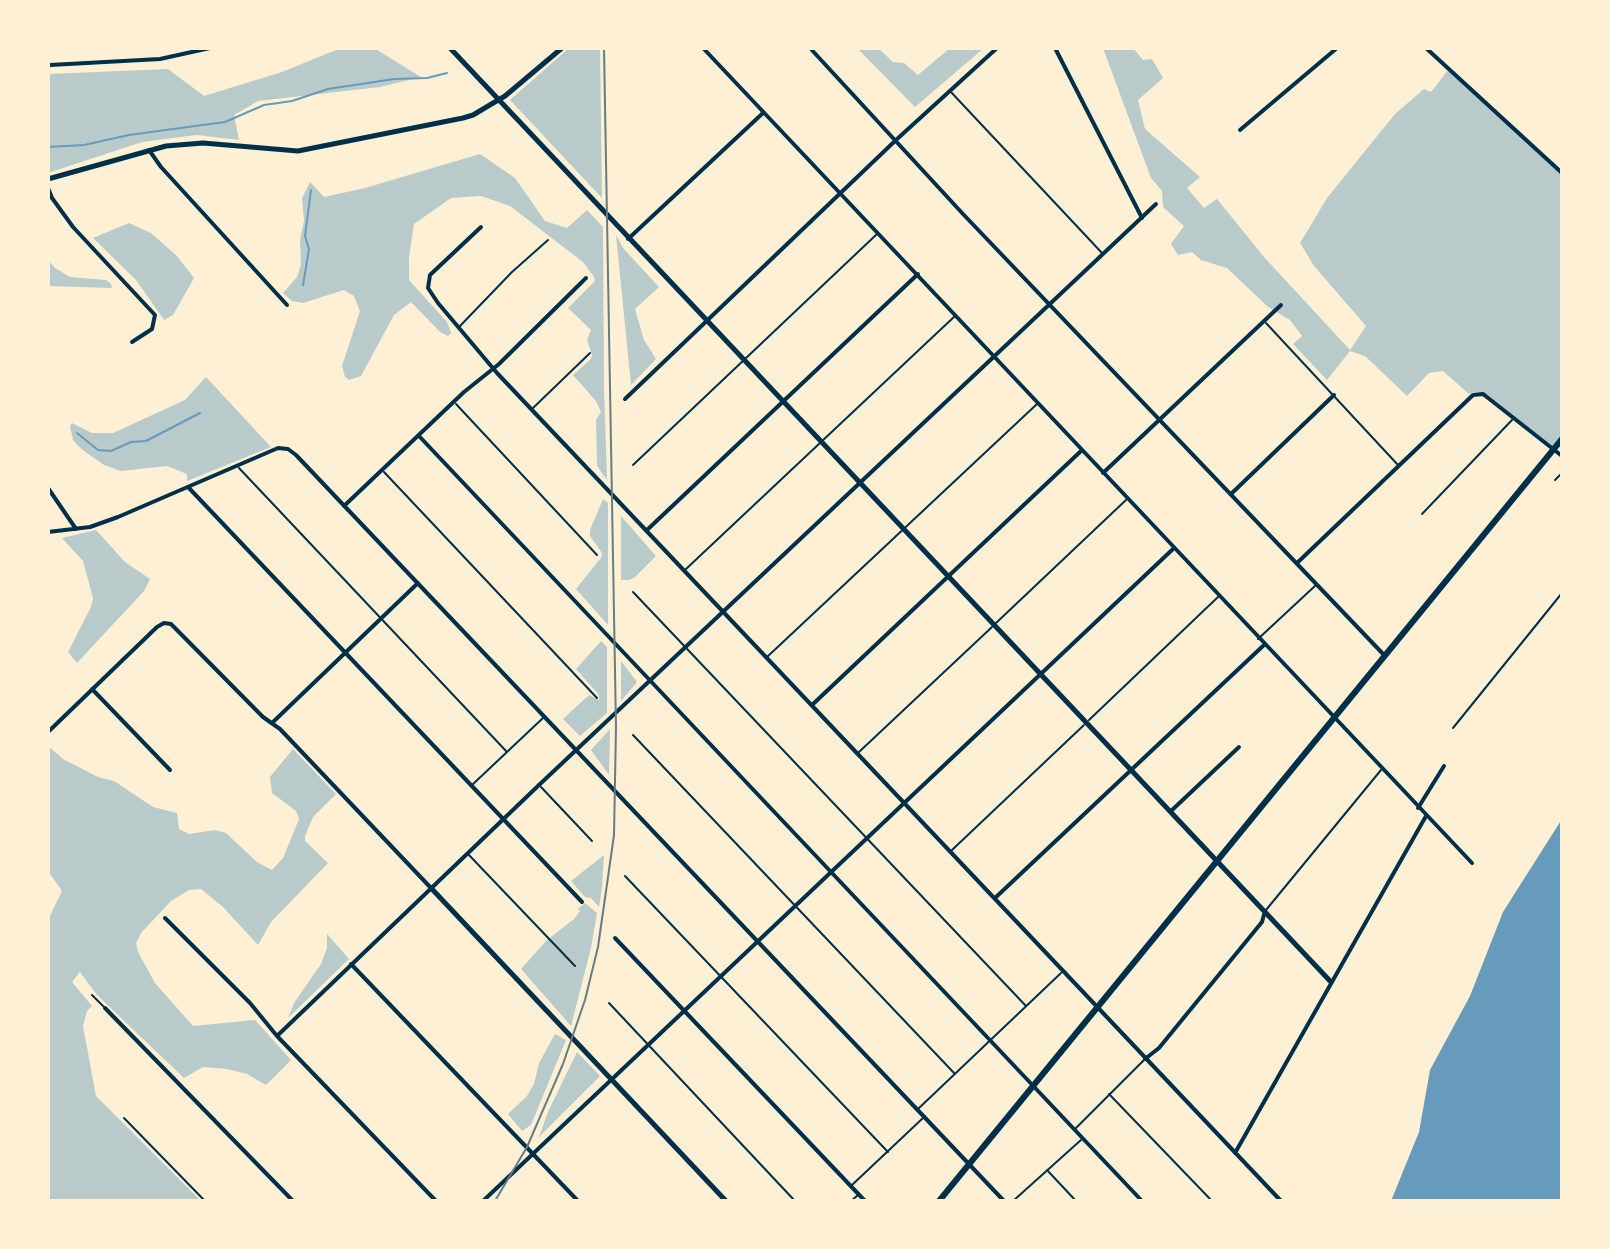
<!DOCTYPE html>
<html>
<head>
<meta charset="utf-8">
<style>
  body { margin:0 }
  #map { position:relative; width:1610px; height:1249px; overflow:hidden; background:#fdf0d5; font-family:"Golos Text",sans-serif }
  canvas { display:block }
  .frame { position:absolute; inset:0; border:50px solid #fdf0d5; pointer-events:none }
</style>
</head>
<body>
<div id="map">
<canvas width="1610" height="1249"></canvas>
<div class="frame"></div>
</div>
<script>
const context = document.querySelector('canvas').getContext('2d');
context.lineJoin = 'round';
function fillPath(path, color) {
  context.fillStyle = color;
  context.fill(path, 'evenodd');
}
function poly(rows) {
  const path = new Path2D();
  for (const r of rows) {
    path.moveTo(r[0], r[1]);
    for (let i = 2; i < r.length; i += 2) path.lineTo(r[i], r[i + 1]);
  }
  return path;
}
function stroke(path, color, width, dash) {
  context.strokeStyle = color;
  context.lineWidth = width;
  context.lineCap = dash ? 'butt' : 'round';
  context.setLineDash(dash || []);
  context.stroke(path);
}
fillPath(poly([
  [341,48,374,48,421,77,380,87,258,101,234,115,239,140,197,135,142,142,48,173,48,74,168,69,204,96,282,72],
  [569,48,600,48,602,198,510,100],
  [857,48,878,48,893,62,904,63,918,75,950,48,984,48,915,107],
  [1103,48,1133,48,1143,60,1152,59,1163,78,1138,100,1145,129,1200,177,1187,188,1204,208,1217,199,1264,257,1350,350,1366,326,1314,266,1300,243,1327,198,1395,114,1424,89,1431,92,1449,69,1562,173,1562,439,1553,449,1484,394,1474,392,1469,394,1443,371,1429,373,1407,396,1365,356,1350,351,1327,380,1293,344,1302,336,1290,320,1268,307,1227,268,1201,260,1192,252,1178,255,1171,244,1184,226,1163,207,1162,191,1151,178],
  [480,154,515,178,545,221,567,228,587,210,603,227,604,387,607,480,597,466,596,420,601,412,596,401,573,375,591,359,592,355,587,340,591,330,568,308,595,281,594,277,583,262,510,206,481,196,451,198,414,224,409,257,409,280,447,322,451,333,448,336,440,332,411,302,394,315,361,376,349,380,345,377,342,366,360,311,354,296,344,290,303,303,292,301,283,293,297,277,301,264,300,241,304,220,302,198,310,182,324,197,365,188],
  [129,223,151,233,177,256,194,278,173,315,164,320,136,280,93,238],
  [616,235,623,248,659,287,635,309,644,340,656,359,631,385],
  [48,260,55,268,70,277,106,280,111,284,112,288,48,286],
  [206,377,271,447,187,481,187,474,167,466,121,471,104,465,80,448,73,440,70,426,72,423,92,433,113,433,185,400],
  [603,499,608,503,608,625,576,589,601,558,602,553,590,536,590,530],
  [621,516,656,556,634,578,628,580,621,580],
  [96,530,125,562,150,579,144,591,77,663,68,652,91,607,93,598,83,561,62,538],
  [601,641,607,647,607,713,580,736,563,719,589,695,599,700,599,695,576,669],
  [621,661,637,682,621,701],
  [610,729,609,775,591,750],
  [48,746,63,759,98,777,114,781,153,807,177,813,179,829,189,834,215,830,226,833,257,862,272,870,283,858,299,819,296,811,272,793,270,777,293,749,336,794,313,817,305,836,305,841,328,863,271,922,258,945,223,907,201,889,189,890,171,901,141,933,136,943,138,952,155,983,193,1026,255,1020,291,1060,266,1085,247,1074,227,1069,203,1067,184,1078,97,995,80,972,72,982,92,1006,87,1011,83,1026,96,1096,201,1201,48,1201,48,920,62,891,48,871],
  [604,855,602,888,599,907,591,898,585,897,571,881],
  [585,903,597,913,591,948,571,1026,521,969,547,940,574,919,580,911,578,909],
  [327,934,349,959,288,1018,294,1003,321,964,327,948],
  [555,1034,566,1040,531,1125,522,1131,508,1114,527,1096,534,1084,539,1063],
  [577,1052,600,1076,539,1137,548,1112]
]), '#b9caca');
fillPath(poly([
  [1562,819,1562,1201,1391,1201,1419,1132,1430,1070,1470,996,1503,912]
]), '#669bbc');
stroke(poly([
  [48,147,84,145,129,135,225,122,264,105,292,101,328,89,394,79,427,78,447,73],
  [303,285,309,249,305,236,311,190],
  [77,433,98,450,111,451,131,442,146,441,200,413]
]), '#669bbc', 2);
stroke(poly([
  [950,91,1102,253],
  [1266,323,1398,465],
  [460,326,512,272,548,240],
  [456,404,597,555],
  [533,408,590,353],
  [633,465,877,234],
  [239,468,507,752],
  [384,472,597,698],
  [1555,480,1562,473],
  [1422,514,1512,420],
  [686,569,955,316],
  [633,592,1026,1006],
  [996,623,1126,500],
  [1258,639,1316,585],
  [767,657,1037,404],
  [1089,720,1218,597],
  [1453,728,1562,593],
  [633,735,955,1074],
  [859,752,992,627],
  [472,785,543,718],
  [541,787,592,841],
  [952,850,1084,725],
  [468,854,575,966],
  [625,876,888,1152],
  [1266,910,1381,770],
  [92,995,105,1008],
  [609,1003,795,1201],
  [1109,1094,1212,1201],
  [918,1109,1061,973],
  [124,1118,205,1201],
  [1075,1129,1144,1060],
  [1047,1170,1076,1201],
  [852,1185,923,1118],
  [851,1201,858,1195],
  [1013,1201,1081,1140]
]), '#003049', 2);
stroke(poly([
  [703,48,1472,863],
  [810,48,963,214,1385,656],
  [1055,48,1142,218],
  [1426,48,1562,173],
  [50,65,160,59,210,48],
  [1240,130,1337,48],
  [149,150,161,167,287,305],
  [48,188,52,198,73,227,155,315,152,329,132,342],
  [481,227,430,275,428,288,438,303,497,373,1281,1201],
  [628,239,763,113],
  [625,399,896,140,997,48],
  [419,436,1142,1201],
  [1103,473,1281,305],
  [188,487,582,902],
  [48,488,76,529],
  [1231,494,1334,395],
  [344,506,464,392,499,364,586,278],
  [647,530,918,274],
  [48,532,90,527,118,517,278,448,288,449,296,455,1004,1201],
  [1297,563,1473,395,1483,394,1562,456],
  [92,689,170,770],
  [812,705,1081,451],
  [273,722,418,583],
  [48,732,157,627,164,623,171,624,263,717,280,729,431,888],
  [1418,808,1444,766],
  [1171,811,1239,747],
  [995,898,1264,645],
  [165,918,250,1003,277,1036,436,1201],
  [615,938,865,1201],
  [351,964,578,1201],
  [105,1008,293,1201],
  [277,1036,539,785,1156,204],
  [1145,1059,1159,1048,1262,922,1265,911],
  [1235,1153,1426,816],
  [483,1201,1173,549]
]), '#003049', 4);
stroke(poly([
  [450,48,1331,982],
  [48,179,166,146,203,143,298,151,463,118,473,115,505,96,562,48],
  [431,888,726,1201]
]), '#003049', 5);
stroke(poly([
  [939,1201,1562,439]
]), '#003049', 6);
stroke(poly([
  [495,1201,527,1147,563,1064,585,1000,598,947,614,835,616,727,604,48]
]), '#657d81', 2);
</script>
</body>
</html>
